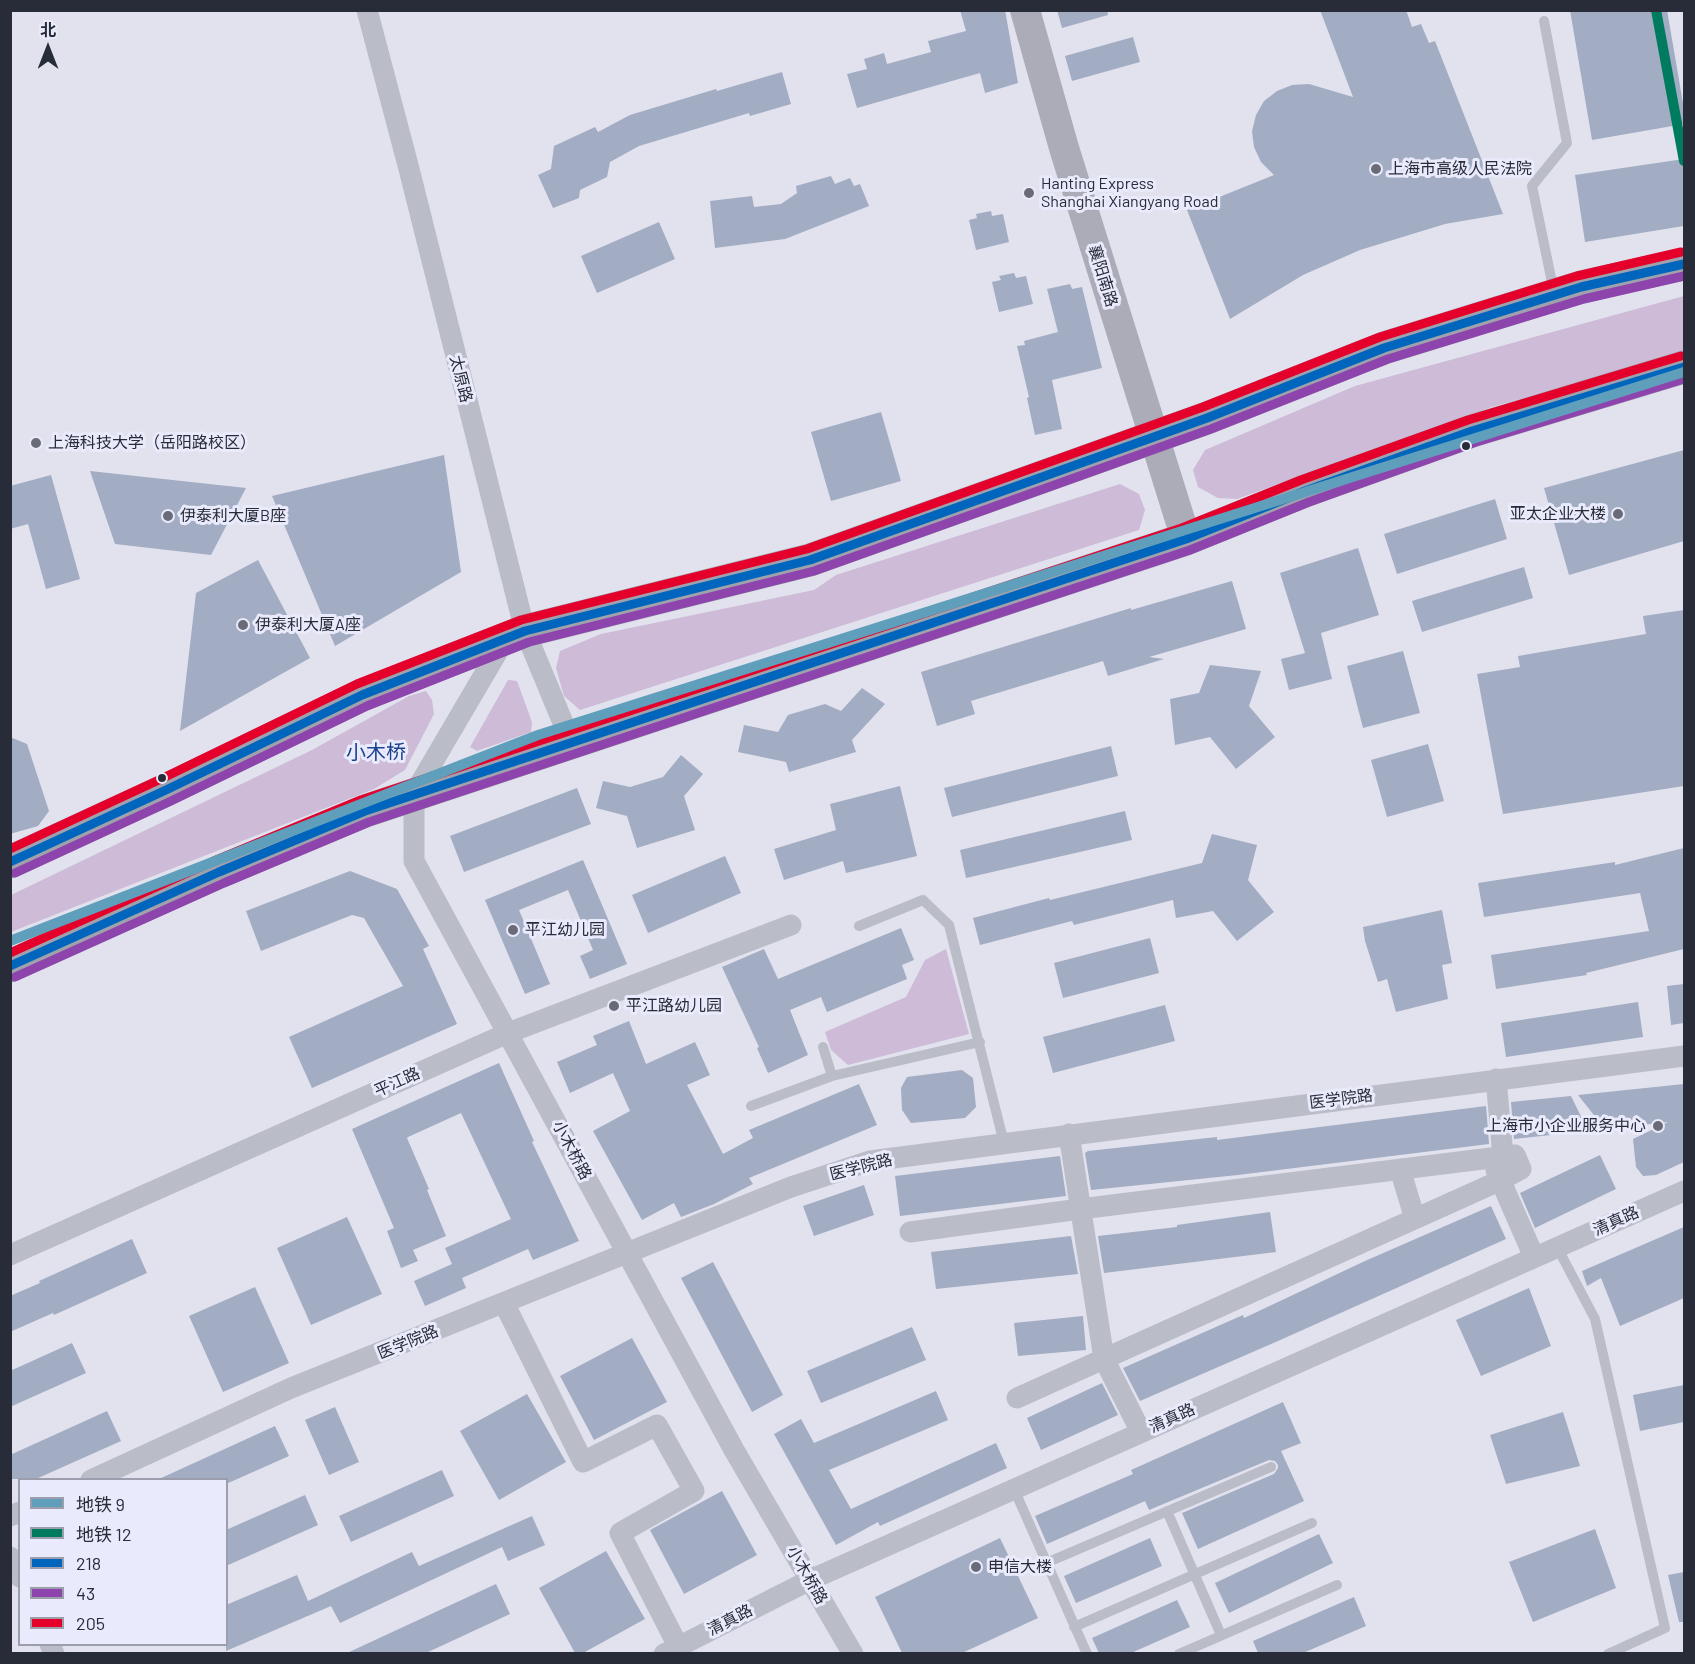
<!DOCTYPE html>
<html>
<head>
<meta charset="utf-8">
<style>
  body { margin:0 }
  #map { position:relative; width:1695px; height:1664px; overflow:hidden; background:#e2e2ee; font-family:Barlow,"Noto Sans SC",sans-serif }
  canvas { display:block }
  .frame { position:absolute; inset:0; border:12px solid #282c39; pointer-events:none }
  .legend { position:absolute; left:18px; top:1478px; width:210px; height:168px; box-sizing:border-box; background:#e9eafb; border:2px solid #9c9ead; margin:0; padding:8px 10px; list-style:none; font-size:18px; color:#282c39 }
  .legend li { display:flex; align-items:center; gap:12px; height:30px }
  .legend b { width:30px; border:2px solid #9c9ead }
  .north { position:absolute; left:18px; top:18px; width:60px; height:60px; -webkit-text-stroke:4px #e9eafb; paint-order:stroke; rotate:0deg; font-size:16px; font-weight:700; line-height:24px; text-align:center; color:#282c39 }
  .north::after { content:''; display:block; margin:auto; width:21px; height:27px; background:#282c39; clip-path:polygon(50% 0,100% 100%,50% 72%,0 100%) }
</style>
</head>
<body>
<div id="map">
<canvas width="1695" height="1664"></canvas>
<div class="frame"></div>
<ul class="legend">
<li><b style="height:8px;background:#5f9fbc"></b>地铁 9</li>
<li><b style="height:8px;background:#007b5f"></b>地铁 12</li>
<li><b style="height:8px;background:#0065bd"></b>218</li>
<li><b style="height:8px;background:#8e44ad"></b>43</li>
<li><b style="height:8px;background:#e4002b"></b>205</li>
</ul>
<div class="north">北</div>
</div>
<script>
const context = document.querySelector('canvas').getContext('2d');
context.lineJoin = 'round';
function fillPath(path, color) {
  context.fillStyle = color;
  context.fill(path, 'evenodd');
}
function poly(rows) {
  const path = new Path2D();
  for (const r of rows) {
    path.moveTo(r[0], r[1]);
    for (let i = 2; i < r.length; i += 2) path.lineTo(r[i], r[i + 1]);
  }
  return path;
}
function stroke(path, color, width, dash) {
  context.strokeStyle = color;
  context.lineWidth = width;
  context.lineCap = dash ? 'butt' : 'round';
  context.setLineDash(dash || []);
  context.stroke(path);
}
function drawText(font, color, halo, rows, align = 'center') {
  context.font = font + ' Barlow,"Noto Sans SC",sans-serif';
  context.lineWidth = 6;
  context.setLineDash([]);
  context.textBaseline = 'middle';
  context.strokeStyle = halo;
  context.fillStyle = color;
  for (const [text, x, y, turn = 0] of rows) {
    context.save();
    context.translate(x, y);
    context.rotate((+turn || 0) * Math.PI / 180);
    context.textAlign = isNaN(turn) ? turn : align;
    if (halo) context.strokeText(text, 0, 0);
    context.fillText(text, 0, 0);
    context.restore();
  }
}
fillPath(poly([
  [1684,296,1684,353,1492,407,1237,499,1218,498,1198,487,1193,470,1205,450,1355,386],
  [1120,484,1139,494,1145,510,1139,530,580,710,564,696,556,668,560,651,601,634,814,590,836,575],
  [508,680,517,681,532,722,531,732,477,751,470,747],
  [426,691,432,700,434,714,405,770,374,789,11,932,11,895,312,750,409,696],
  [946,949,969,1034,848,1065,831,1050,825,1032,906,997,925,960]
]), '#cdbbd7');
fillPath(poly([
  [960,10,1005,10,1018,83,985,93,980,73,857,108,847,74,867,69,864,59,884,53,887,64,931,52,928,41,966,31],
  [1057,10,1107,10,1108,15,1062,28],
  [1320,10,1406,10,1412,27,1421,24,1429,43,1435,41,1503,214,1445,224,1360,250,1303,275,1230,319,1187,210,1274,175,1261,162,1254,147,1252,131,1256,115,1264,101,1277,91,1292,85,1309,84,1353,97],
  [1570,10,1667,10,1684,109,1684,124,1592,140],
  [1133,37,1140,62,1072,81,1065,56],
  [782,72,791,104,750,116,749,113,639,146,610,162,607,177,580,190,579,198,553,208,538,175,551,169,554,146,595,127,598,132,630,115,716,89,717,91],
  [1684,159,1684,226,1585,242,1575,175],
  [831,176,835,184,850,178,854,186,860,184,869,206,785,239,715,248,710,201,752,196,754,207,781,204,797,193,796,186],
  [991,211,992,216,1003,214,1009,242,976,250,969,220,977,218,976,214],
  [659,222,675,259,597,293,581,256],
  [1014,273,1016,278,1026,276,1033,304,999,312,992,282,1001,280,999,276],
  [1070,284,1072,289,1082,287,1102,368,1052,380,1062,429,1035,435,1027,398,1029,397,1017,346,1025,345,1024,341,1058,332,1047,289],
  [881,412,901,481,831,501,811,432],
  [1684,450,1684,541,1569,575,1544,488],
  [444,455,461,572,335,646,272,496],
  [90,471,246,488,211,555,115,544],
  [51,475,80,579,46,589,28,524,10,529,10,486],
  [1495,499,1507,539,1397,574,1384,534],
  [1358,548,1379,615,1321,633,1332,679,1289,690,1281,659,1305,653,1280,573],
  [258,560,310,658,180,731,196,593],
  [1524,567,1533,598,1422,632,1412,601],
  [1232,581,1246,629,1149,657,1164,659,1108,676,1103,661,971,701,975,714,937,726,921,672,1131,608,1131,610],
  [1684,610,1684,786,1503,814,1477,674,1520,667,1518,656,1646,634,1643,616],
  [1403,651,1420,713,1363,728,1347,666],
  [1210,665,1261,671,1249,706,1275,737,1236,769,1210,737,1175,745,1170,699,1199,693],
  [862,688,885,704,852,740,856,752,789,772,786,762,738,752,744,725,778,732,788,715,825,704,841,711],
  [10,737,27,744,49,811,38,826,10,834],
  [1428,744,1444,801,1387,817,1371,760],
  [1111,746,1118,776,952,817,944,788],
  [681,755,703,774,684,796,695,830,637,848,627,816,596,808,603,781,630,787,663,777],
  [900,786,917,856,846,873,843,861,784,880,774,849,836,830,830,804],
  [577,788,591,824,464,872,450,836],
  [1125,811,1132,840,966,878,960,850],
  [1212,834,1257,845,1248,880,1274,912,1237,941,1213,911,1176,918,1173,900,1074,925,1072,921,980,945,973,918,1049,898,1050,900,1202,863],
  [1684,848,1684,949,1586,973,1587,975,1496,989,1491,955,1649,931,1640,893,1484,917,1478,883,1615,862,1615,865],
  [725,856,741,893,648,933,632,895],
  [583,860,627,964,590,979,580,956,593,950,568,890,519,910,550,984,525,994,485,900],
  [350,871,397,889,429,946,423,949,457,1024,312,1088,289,1037,403,986,364,918,352,915,261,951,246,911],
  [1442,910,1452,963,1442,965,1448,999,1396,1012,1387,979,1378,982,1365,941,1363,927],
  [901,928,914,960,902,965,907,979,827,1012,821,997,790,1010,808,1055,768,1073,757,1048,759,1047,722,967,764,949,778,979],
  [1150,938,1159,973,1063,998,1054,963],
  [1684,984,1684,1023,1671,1025,1667,986],
  [1638,1002,1643,1037,1506,1057,1501,1023],
  [1165,1005,1175,1041,1053,1073,1043,1037],
  [629,1021,646,1064,695,1042,710,1075,687,1085,723,1154,753,1138,749,1130,859,1084,877,1125,749,1178,753,1184,714,1204,681,1217,674,1203,642,1220,593,1131,630,1111,613,1073,570,1093,557,1062,597,1045,593,1036],
  [499,1063,534,1141,532,1142,579,1241,533,1260,528,1249,462,1278,466,1288,425,1306,414,1281,452,1264,445,1248,511,1219,461,1113,408,1137,407,1138,429,1189,427,1190,446,1236,413,1250,418,1261,401,1268,387,1231,394,1228,352,1129],
  [962,1070,973,1078,976,1107,965,1118,911,1123,902,1110,901,1088,907,1077],
  [1684,1084,1684,1162,1656,1175,1643,1176,1636,1167,1633,1139,1668,1122,1605,1129,1578,1095],
  [1571,1096,1588,1131,1514,1139,1511,1102],
  [1486,1106,1489,1144,1238,1175,1091,1190,1085,1153,1088,1151,1217,1137,1217,1140],
  [1600,1155,1616,1189,1535,1228,1520,1193],
  [1060,1156,1066,1196,900,1216,895,1176],
  [864,1185,874,1215,814,1236,803,1206],
  [1491,1206,1506,1239,1278,1341,1140,1401,1123,1368,1243,1315,1244,1318,1365,1261],
  [1270,1212,1276,1252,1104,1273,1098,1236,1177,1227,1177,1225],
  [347,1217,382,1294,311,1325,277,1248],
  [1684,1227,1684,1298,1620,1326,1601,1278,1587,1286,1582,1271],
  [1071,1236,1078,1274,936,1289,931,1252],
  [132,1239,147,1273,54,1315,53,1313,10,1332,10,1296,40,1283,39,1281],
  [713,1262,783,1395,752,1412,681,1278],
  [255,1287,289,1363,223,1392,189,1316],
  [1529,1288,1551,1346,1481,1376,1456,1320],
  [1083,1316,1086,1350,1018,1356,1014,1323],
  [912,1327,926,1360,821,1403,807,1371],
  [632,1338,667,1402,594,1440,560,1376],
  [72,1343,86,1373,10,1407,10,1371],
  [1102,1383,1118,1415,1041,1450,1027,1418],
  [1684,1385,1684,1422,1640,1431,1633,1395],
  [936,1391,948,1420,829,1470,851,1509,996,1443,1007,1468,880,1526,878,1522,836,1545,774,1434,801,1419,814,1443],
  [527,1394,566,1462,499,1500,460,1431],
  [1283,1402,1301,1443,1281,1451,1304,1501,1198,1549,1182,1513,1274,1474,1278,1468,1278,1465,1275,1461,1269,1460,1149,1510,1145,1501,1047,1544,1035,1516,1133,1474,1131,1470],
  [335,1407,359,1462,329,1475,305,1420],
  [107,1411,121,1441,36,1479,10,1479,10,1455],
  [1563,1412,1580,1466,1506,1484,1490,1435],
  [275,1426,289,1456,226,1484,226,1479,159,1479],
  [442,1470,454,1496,351,1542,339,1516],
  [722,1491,757,1555,684,1594,650,1530],
  [305,1495,318,1525,226,1566,226,1530],
  [532,1516,545,1545,508,1561,502,1547,340,1623,331,1606,226,1651,226,1605,297,1575,308,1601,412,1552,419,1566],
  [1595,1529,1616,1588,1533,1622,1509,1562],
  [1319,1534,1333,1563,1229,1613,1215,1583],
  [1000,1538,1038,1618,962,1653,902,1653,875,1597],
  [1150,1538,1162,1566,1076,1603,1064,1576],
  [606,1551,645,1619,583,1653,575,1653,539,1588],
  [1684,1572,1684,1622,1679,1622,1668,1575],
  [496,1584,510,1614,426,1653,347,1653],
  [1354,1597,1366,1626,1303,1653,1258,1653,1253,1641],
  [1177,1600,1190,1627,1131,1653,1099,1653,1092,1638]
]), '#a2acc3');
stroke(poly([
  [1544,21,1567,143,1532,186,1554,292],
  [859,926,923,900,949,925,1004,1143],
  [823,1047,832,1076],
  [751,1106,832,1076,980,1042],
  [1557,1247,1595,1319,1665,1628,1608,1654],
  [1014,1489,1087,1654],
  [1167,1511,1221,1635],
  [1046,1563,1271,1467],
  [1074,1627,1312,1523],
  [1179,1654,1337,1585]
]), '#babcc8', 10);
stroke(poly([
  [367,10,409,169,525,631,571,742],
  [505,639,414,794,414,861,734,1450,853,1654],
  [1496,1079,1503,1156],
  [1069,1134,1104,1359,1141,1432],
  [1400,1169,1415,1219],
  [1496,1170,1534,1257],
  [910,1232,1080,1209,1515,1155,1521,1169,1499,1181,1017,1398],
  [10,1255,508,1033,791,925],
  [504,1303,583,1462,657,1425,694,1491,620,1533,678,1646],
  [91,1480,291,1388,791,1187,870,1161,1684,1056],
  [10,1516,20,1512],
  [10,1557,20,1577],
  [50,1644,54,1654],
  [664,1654,810,1580,1684,1191]
]), '#babcc8', 21);
stroke(poly([
  [1025,10,1064,148,1186,539]
]), '#abacb8', 30);
stroke(poly([
  [10,862,166,790,362,695,525,631,810,560,1207,418,1384,348,1581,287,1684,264],
  [10,966,219,872,365,811,1186,539,1305,491,1472,431,1684,367]
]), '#9fa1ad', 33);
stroke(poly([
  [10,862,166,790,362,695,525,631,810,560,1207,418,1384,348,1581,287,1684,264],
  [10,966,219,872,365,811,1186,539,1305,491,1472,431,1684,367]
]), '#0065bd', 9);
stroke(poly([
  [15,873,171,801,367,706,529,642,814,571,1211,429,1388,359,1584,299,1684,276],
  [15,977,224,883,369,822,1190,550,1309,502,1476,442,1684,379]
]), '#8e44ad', 9);
stroke(poly([
  [10,849,161,779,357,684,521,620,807,549,1203,407,1380,337,1577,276,1681,252],
  [10,953,214,861,361,800,1182,528,1301,480,1468,420,1681,356]
]), '#e4002b', 9);
stroke(poly([
  [10,941,538,735,1684,372]
]), '#5f9fbc', 10);
stroke(poly([
  [1656,10,1684,161]
]), '#007b5f', 10);
for (const [x, y, r, color] of [
  [1376,169,6,"#696c78"],
  [1029,193,6,"#696c78"],
  [36,443,6,"#696c78"],
  [1466,446,5,"#282c39"],
  [1618,514,6,"#696c78"],
  [168,516,6,"#696c78"],
  [243,625,6,"#696c78"],
  [162,778,5,"#282c39"],
  [513,930,6,"#696c78"],
  [614,1006,6,"#696c78"],
  [1658,1126,6,"#696c78"],
  [976,1567,6,"#696c78"]
]) {
  const dot = new Path2D();
  dot.arc(x, y, r, 0, 2 * Math.PI);
  context.fillStyle = color;
  context.fill(dot);
  stroke(dot, '#e9eafb', 2);
}
drawText('16px', '#282c39', '#e9eafb', [
  ["上海市高级人民法院",1388,169],
  ["Hanting Express",1041,184],
  ["Shanghai Xiangyang Road",1041,202],
  ["上海科技大学（岳阳路校区）",48,443],
  ["亚太企业大楼",1606,514,"right"],
  ["伊泰利大厦B座",180,516],
  ["伊泰利大厦A座",255,625],
  ["平江幼儿园",525,930],
  ["平江路幼儿园",626,1006],
  ["上海市小企业服务中心",1646,1126,"right"],
  ["申信大楼",988,1567]
], 'left');
drawText('16px', '#282c39', '#e9eafb', [
  ["襄阳南路",1103,276,73],
  ["太原路",461,379,76],
  ["平江路",397,1082,-24],
  ["医学院路",1341,1099,-7],
  ["小木桥路",572,1150,62],
  ["医学院路",861,1167,-14],
  ["清真路",1616,1221,-24],
  ["医学院路",408,1342,-22],
  ["清真路",1172,1418,-24],
  ["小木桥路",807,1575,60],
  ["清真路",730,1620,-27]
]);
drawText('20px', '#1b418e', '#e9eafb', [
  ["小木桥",376,752]
]);
</script>
</body>
</html>
